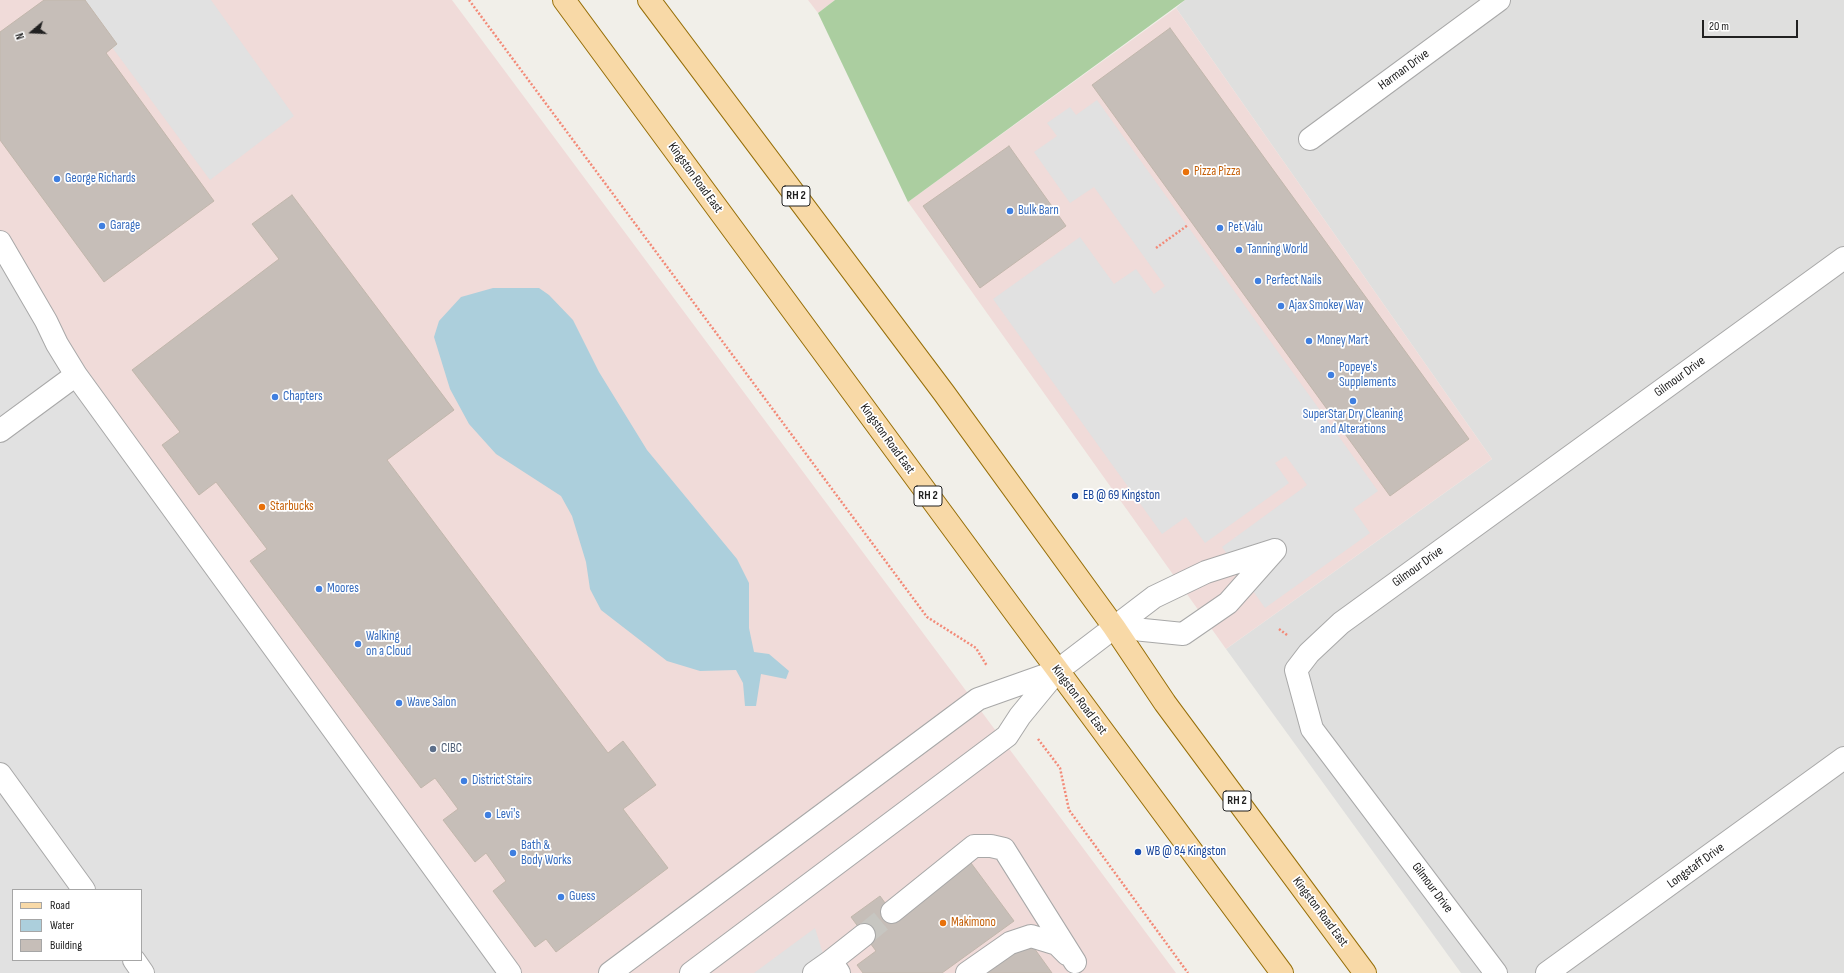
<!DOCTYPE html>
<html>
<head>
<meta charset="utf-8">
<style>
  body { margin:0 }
  #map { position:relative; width:1844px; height:973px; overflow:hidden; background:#f1efe9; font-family:"Sofia Sans Condensed",sans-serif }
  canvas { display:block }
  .legend { position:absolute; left:12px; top:889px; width:130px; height:72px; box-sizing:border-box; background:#fff; border:1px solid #a6a6a6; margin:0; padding:5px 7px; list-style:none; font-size:12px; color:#212121 }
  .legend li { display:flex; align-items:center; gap:8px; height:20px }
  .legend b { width:20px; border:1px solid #a6a6a6 }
  .north { position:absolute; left:12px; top:12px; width:40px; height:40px; -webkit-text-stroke:3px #fff; paint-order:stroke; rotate:251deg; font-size:11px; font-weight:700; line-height:16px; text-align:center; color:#212121 }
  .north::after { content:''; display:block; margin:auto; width:14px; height:18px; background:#212121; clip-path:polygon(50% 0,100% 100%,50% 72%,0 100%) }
  .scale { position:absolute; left:1702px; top:20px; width:96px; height:18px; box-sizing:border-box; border:2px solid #212121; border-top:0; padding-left:5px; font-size:12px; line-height:14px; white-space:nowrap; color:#212121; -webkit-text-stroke:3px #fff; paint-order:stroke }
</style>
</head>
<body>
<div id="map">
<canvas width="1844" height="973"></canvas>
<ul class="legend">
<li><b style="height:5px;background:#f8d9a7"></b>Road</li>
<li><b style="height:11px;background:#accfdc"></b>Water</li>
<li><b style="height:11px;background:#c6beb8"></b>Building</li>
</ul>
<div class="north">N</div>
<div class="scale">20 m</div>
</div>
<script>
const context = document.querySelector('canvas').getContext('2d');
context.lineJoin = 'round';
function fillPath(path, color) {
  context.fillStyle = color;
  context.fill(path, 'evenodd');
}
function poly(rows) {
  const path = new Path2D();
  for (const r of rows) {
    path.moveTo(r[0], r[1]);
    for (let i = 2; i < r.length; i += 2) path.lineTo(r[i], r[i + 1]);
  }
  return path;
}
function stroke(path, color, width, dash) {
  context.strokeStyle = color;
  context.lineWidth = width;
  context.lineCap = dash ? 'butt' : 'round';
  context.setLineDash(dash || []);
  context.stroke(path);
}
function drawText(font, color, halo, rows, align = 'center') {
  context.font = font + ' "Sofia Sans Condensed",sans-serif';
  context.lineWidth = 3.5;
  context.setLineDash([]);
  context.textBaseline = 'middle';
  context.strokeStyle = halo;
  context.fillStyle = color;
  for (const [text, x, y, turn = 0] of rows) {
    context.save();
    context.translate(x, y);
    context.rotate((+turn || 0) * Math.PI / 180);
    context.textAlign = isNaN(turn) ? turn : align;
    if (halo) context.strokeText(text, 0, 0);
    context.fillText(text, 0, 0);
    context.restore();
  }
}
fillPath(poly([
  [1185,0,1844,0,1844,973,1461,973,1226,649,1492,459,1176,8]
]), '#dfdfde');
fillPath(poly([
  [0,0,452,0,1176,973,0,973],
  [13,890,141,890,141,960,13,960],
  [808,0,835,0,818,13],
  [1176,8,1492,459,1226,649,908,202]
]), '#f0dbd9');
fillPath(poly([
  [835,0,1185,0,908,202,818,13]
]), '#abcea0');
fillPath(poly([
  [80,0,211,0,294,116,210,180,78,1],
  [1097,100,1378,491,1353,509,1370,533,1265,608,1222,547,1307,485,1286,456,1275,463,1289,483,1205,543,1186,517,1162,534,993,299,1080,237,1114,284,1136,269,1154,294,1165,286,1094,187,1070,203,1034,152,1057,136,1047,123,1070,107,1076,115],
  [0,248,517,973,0,973],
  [13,890,141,890,141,960,13,960],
  [815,928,829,973,754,973]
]), '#e1e1e1');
fillPath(poly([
  [493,288,539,288,549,295,573,320,599,372,647,450,737,559,749,583,749,628,754,652,769,654,789,671,786,679,761,674,756,706,745,706,743,683,736,670,700,671,667,661,601,610,590,589,586,562,572,516,561,496,496,454,469,424,450,389,434,337,439,321,461,297]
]), '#accfdc');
const building = poly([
  [44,0,85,0,117,44,106,53,214,201,104,282,0,140,0,32,44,0],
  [1170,28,1469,439,1390,496,1092,85,1170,28],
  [1009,146,1066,226,980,288,923,206,1009,146],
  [292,195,454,410,387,460,608,753,623,741,656,785,623,809,668,868,556,952,546,939,535,947,493,891,506,881,486,853,475,862,443,820,458,809,435,778,421,788,250,561,267,549,216,482,199,495,162,445,180,432,132,370,279,259,252,224,292,195],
  [971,863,1014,921,942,973,863,973,857,965,876,951,851,917,880,896,896,918,971,863],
  [1029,941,1052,973,977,973,1029,941]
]);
fillPath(building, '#c6beb8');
stroke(building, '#c2b7ac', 1);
stroke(poly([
  [864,935,892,912]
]), '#c7c6c1', 22, [22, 11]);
const minor = poly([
  [1310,139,1499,0],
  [0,242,46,321,57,344,76,375,510,973],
  [0,431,76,375],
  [1114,627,1183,634,1228,603,1275,550],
  [0,774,84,890],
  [892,912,974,846,991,846,1004,849,1075,962],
  [134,960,143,973],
  [831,961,864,935],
  [610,973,978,699,1057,671],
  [691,973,1007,736,1020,716,1057,671,1154,597,1206,572,1275,550],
  [814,973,831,961,839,973],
  [967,973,1010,943,1031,936,1057,944,1067,954],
  [1496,973,1312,729,1296,670,1309,653,1341,623,1844,258],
  [1547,973,1844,758]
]);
const major = poly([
  [564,0,1019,618,1282,973],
  [649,0,944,393,1114,627,1165,703,1365,973]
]);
stroke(minor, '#a8a8a8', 24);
stroke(major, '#976f08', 24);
stroke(poly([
  [469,0,927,617,976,648,987,666],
  [1156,248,1188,225],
  [1279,629,1287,635],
  [1038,739,1060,768,1069,810,1188,973]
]), '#f38a78', 2.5, [2, 2]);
stroke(minor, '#fff', 22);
stroke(major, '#f8d9a7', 22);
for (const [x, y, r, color] of [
  [1186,172,4,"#e8710a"],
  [57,179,4,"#3f7fe0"],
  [1010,211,4,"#3f7fe0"],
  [102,226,4,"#3f7fe0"],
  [1220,228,4,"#3f7fe0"],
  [1239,250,4,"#3f7fe0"],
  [1258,281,4,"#3f7fe0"],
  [1281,306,4,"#3f7fe0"],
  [1309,341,4,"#3f7fe0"],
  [1331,375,4,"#3f7fe0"],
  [275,397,4,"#3f7fe0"],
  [1353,401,4,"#3f7fe0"],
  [1075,496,4,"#1a4fb4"],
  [262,507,4,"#e8710a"],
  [319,589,4,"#3f7fe0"],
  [358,644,4,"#3f7fe0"],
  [399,703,4,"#3f7fe0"],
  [433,749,4,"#5c6f8a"],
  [464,781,4,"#3f7fe0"],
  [488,815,4,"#3f7fe0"],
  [1138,852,4,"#1a4fb4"],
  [513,853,4,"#3f7fe0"],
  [561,897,4,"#3f7fe0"],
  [943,923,4,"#e8710a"]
]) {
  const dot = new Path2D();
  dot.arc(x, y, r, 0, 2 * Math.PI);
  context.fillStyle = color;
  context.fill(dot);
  stroke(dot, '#fff', 1.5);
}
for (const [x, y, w] of [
  [796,196,28],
  [928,496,28],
  [1237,801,28]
]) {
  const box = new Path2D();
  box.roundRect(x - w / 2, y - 10, w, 20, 3);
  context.fillStyle = '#fff';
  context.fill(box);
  stroke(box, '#212121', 1);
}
drawText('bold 12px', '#212121', null, [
  ["RH 2",796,196],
  ["RH 2",928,496],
  ["RH 2",1237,801]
]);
drawText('13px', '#212121', '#fff', [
  ["Harman Drive",1404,70,-36],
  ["Kingston Road East",695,178,54],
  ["Gilmour Drive",1680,377,-36],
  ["Kingston Road East",887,439,54],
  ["Gilmour Drive",1418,567,-36],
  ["Kingston Road East",1079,700,53],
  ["Longstaff Drive",1696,866,-36],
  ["Gilmour Drive",1432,888,53],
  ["Kingston Road East",1320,912,53]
]);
drawText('13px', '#c56008', '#fff', [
  ["Pizza Pizza",1194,172],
  ["Starbucks",270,507],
  ["Makimono",951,923]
], 'left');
drawText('13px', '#366cbe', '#fff', [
  ["George Richards",65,179],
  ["Bulk Barn",1018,211],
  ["Garage",110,226],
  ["Pet Valu",1228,228],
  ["Tanning World",1247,250],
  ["Perfect Nails",1266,281],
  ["Ajax Smokey Way",1289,306],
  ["Money Mart",1317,341],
  ["Popeye's",1339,368],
  ["Supplements",1339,383],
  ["Chapters",283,397],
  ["SuperStar Dry Cleaning",1353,415,"center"],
  ["and Alterations",1353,430,"center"],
  ["Moores",327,589],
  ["Walking",366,637],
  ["on a Cloud",366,652],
  ["Wave Salon",407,703],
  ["District Stairs",472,781],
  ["Levi's",496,815],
  ["Bath &",521,846],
  ["Body Works",521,861],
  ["Guess",569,897]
], 'left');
drawText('13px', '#164399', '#fff', [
  ["EB @ 69 Kingston",1083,496],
  ["WB @ 84 Kingston",1146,852]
], 'left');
drawText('13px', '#4e5e75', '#fff', [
  ["CIBC",441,749]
], 'left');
</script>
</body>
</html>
